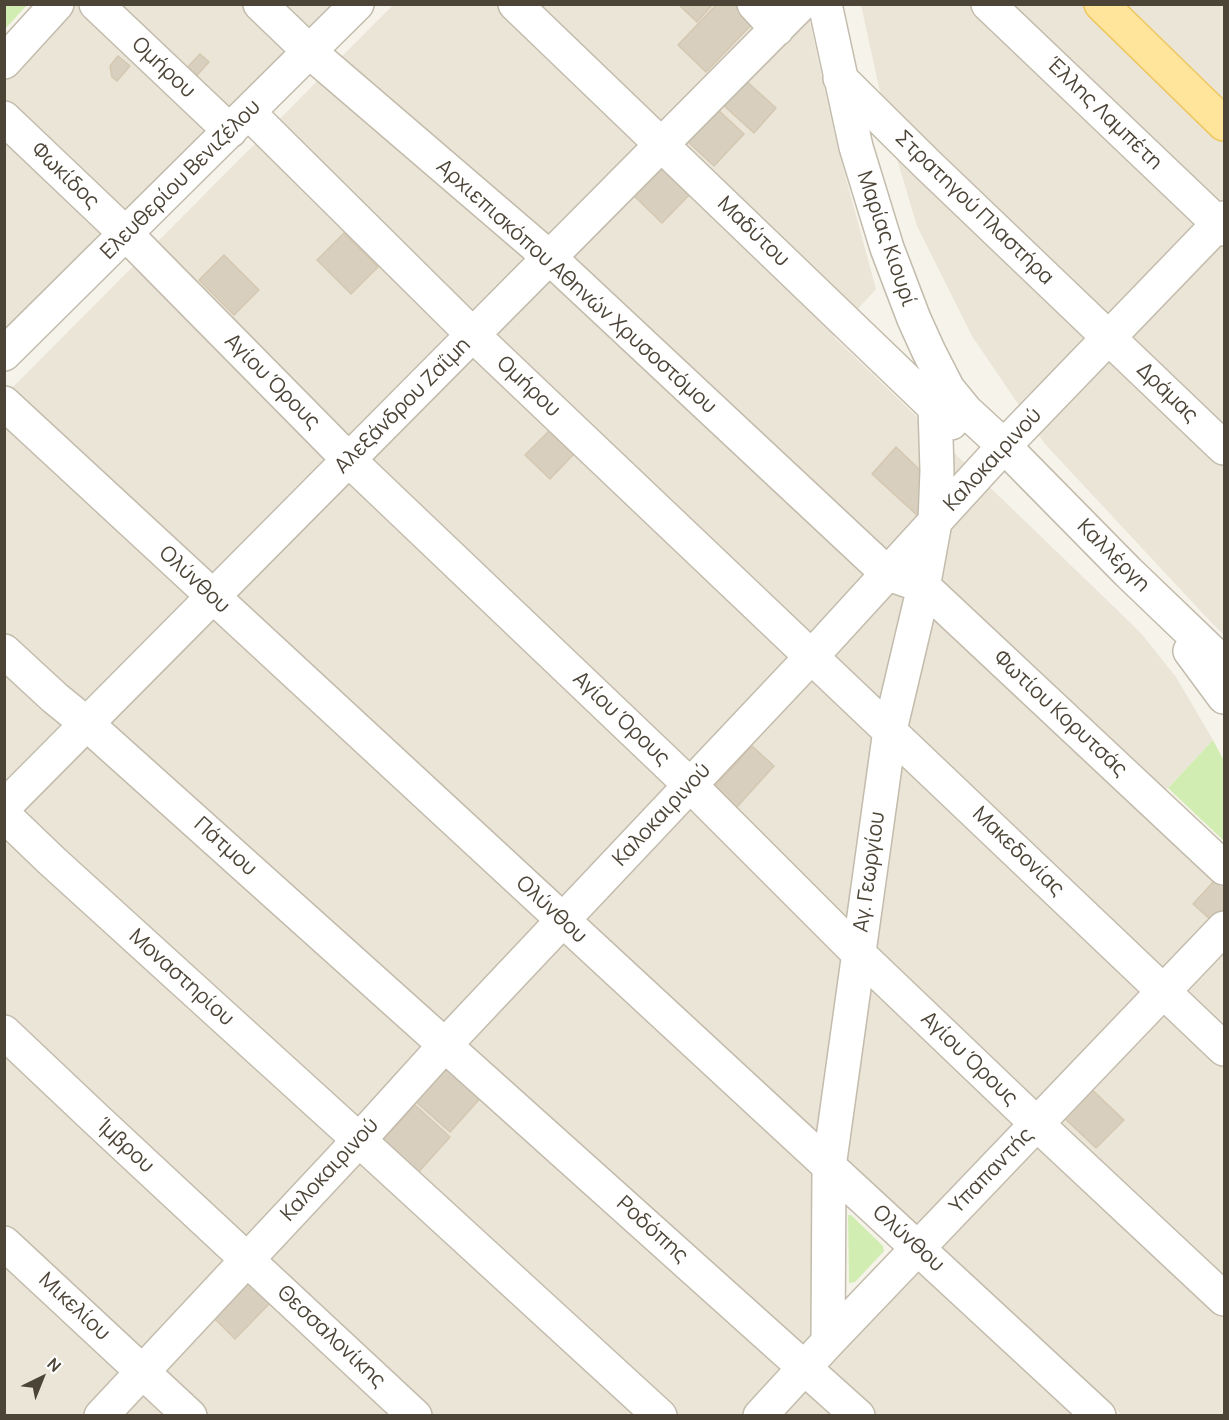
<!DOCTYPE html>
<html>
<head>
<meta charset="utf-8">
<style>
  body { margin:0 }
  #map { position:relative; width:1229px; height:1420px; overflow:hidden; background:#f6f3eb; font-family:Manrope,sans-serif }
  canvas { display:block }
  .frame { position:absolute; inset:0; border:6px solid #4c4437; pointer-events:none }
  .north { position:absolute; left:12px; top:1348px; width:60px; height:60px; -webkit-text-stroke:4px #fff; paint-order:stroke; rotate:43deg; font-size:16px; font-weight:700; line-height:24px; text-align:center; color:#4c4437 }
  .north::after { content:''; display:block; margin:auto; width:21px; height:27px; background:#4c4437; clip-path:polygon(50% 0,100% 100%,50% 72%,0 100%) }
</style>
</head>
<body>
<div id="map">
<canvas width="1229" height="1420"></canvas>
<div class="frame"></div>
<div class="north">N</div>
</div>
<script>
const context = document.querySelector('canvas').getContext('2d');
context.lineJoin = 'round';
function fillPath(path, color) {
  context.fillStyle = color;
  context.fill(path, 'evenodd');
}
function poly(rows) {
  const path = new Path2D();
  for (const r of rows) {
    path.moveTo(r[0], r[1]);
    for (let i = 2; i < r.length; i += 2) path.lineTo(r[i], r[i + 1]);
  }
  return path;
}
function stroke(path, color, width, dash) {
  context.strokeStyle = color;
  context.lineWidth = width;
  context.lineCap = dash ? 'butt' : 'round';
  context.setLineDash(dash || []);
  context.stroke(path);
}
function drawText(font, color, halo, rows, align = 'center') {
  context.font = font + ' Manrope,sans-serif';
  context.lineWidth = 5;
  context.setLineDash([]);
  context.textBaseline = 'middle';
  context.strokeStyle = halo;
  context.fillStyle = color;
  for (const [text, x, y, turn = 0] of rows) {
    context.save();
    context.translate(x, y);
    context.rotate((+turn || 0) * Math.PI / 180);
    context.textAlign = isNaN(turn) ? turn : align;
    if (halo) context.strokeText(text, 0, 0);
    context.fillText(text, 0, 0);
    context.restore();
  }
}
fillPath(poly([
  [54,5,339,5,5,341,5,59],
  [393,5,806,5,837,145,876,289,833,336,1140,632,1176,677,1213,740,1146,811,1224,885,1224,1415,1122,1415,13,387],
  [861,5,1224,5,1224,635,1207,618,1045,444,972,336,917,226,888,129],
  [4,419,814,1165,815,1335,922,1264,1086,1415,5,1415]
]), '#ebe5d8');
fillPath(poly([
  [5,4,27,5,5,29,4,5],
  [1213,740,1224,761,1224,841,1168,788],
  [848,1215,851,1215,883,1246,884,1251,855,1282,849,1283]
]), '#d1edb1');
const building = poly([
  [678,4,713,4,697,22,678,4],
  [717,4,740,4,756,20,706,72,678,45,717,4],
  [200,54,209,62,189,84,183,72,200,54],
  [118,56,130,66,117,81,112,77,110,66,118,56],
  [744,79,776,108,754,133,722,104,744,79],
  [716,108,744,134,714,166,686,140,716,108],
  [659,158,693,191,662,223,628,190,659,158],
  [344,233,378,267,351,294,317,260,344,233],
  [224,255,259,290,234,315,199,280,224,255],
  [550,430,574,454,550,479,525,455,550,430],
  [896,447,925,475,918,516,872,474,896,447],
  [752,746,774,766,736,808,714,787,752,746],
  [1217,878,1224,885,1224,909,1213,922,1193,904,1217,878],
  [449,1061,485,1093,450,1132,414,1100,449,1061],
  [1086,1084,1124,1120,1096,1148,1059,1113,1086,1084],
  [415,1105,450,1137,415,1176,379,1144,415,1105],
  [247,1279,270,1303,235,1339,212,1316,247,1279]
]);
fillPath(building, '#d9cfbf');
stroke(building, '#d5c8b1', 1.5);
const minor = poly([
  [96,4,230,131],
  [260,4,310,52,550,258,888,574,923,586,1224,868],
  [515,4,951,423],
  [754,4,777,29],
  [825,4,856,147,887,248,914,319,929,352,948,389,966,411,1004,446,1128,572,1224,664],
  [988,4,1224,229],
  [4,62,57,4],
  [840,78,927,164,1224,448],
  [249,113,473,335,1224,1049],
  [4,118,126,234,349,460,690,785,859,954,1037,1124,1224,1299],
  [4,354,357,4],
  [4,403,1099,1416],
  [4,651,55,698,87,724,858,1416],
  [1190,651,1224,697],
  [4,807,801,4],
  [4,815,52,861,359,1140,660,1416],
  [4,1032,96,1119,415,1416],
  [4,1243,190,1416],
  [828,1342,829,1167,890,730,921,599,935,522,937,471,935,406],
  [101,1416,359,1140,445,1045,812,656,1004,446,1224,218],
  [760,1416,828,1342,1224,928]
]);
const major = poly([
  [1101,4,1224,124]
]);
stroke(minor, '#c3bcac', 36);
stroke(major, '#eec761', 36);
stroke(minor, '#fff', 33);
stroke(major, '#ffe59b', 33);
drawText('21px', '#4c4437', '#fff', [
  ["Ομήρου",163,68,43],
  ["Έλλης Λαμπέτη",1104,114,44],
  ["Φωκίδος",65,176,44],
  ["Ελευθερίου Βενιζέλου",181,180,-45],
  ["Στρατηγού Πλαστήρα",974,208,44],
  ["Μαδύτου",753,232,44],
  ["Μαρίας Κιουρί",886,239,71],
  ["Αρχιεπισκόπου Αθηνών Χρυσοστόμου",576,287,42],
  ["Αγίου Όρους",272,382,45],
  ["Ομήρου",528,387,43],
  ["Δράμας",1167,393,44],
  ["Αλεξάνδρου Ζαΐμη",403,406,-45],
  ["Καλοκαιρινού",993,460,-47],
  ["Καλλέργη",1113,556,45],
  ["Ολύνθου",194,580,43],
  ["Φωτίου Κορυτσάς",1060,714,43],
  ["Αγίου Όρους",621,719,44],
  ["Καλοκαιρινού",662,815,-47],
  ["Πάτμου",225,847,42],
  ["Μακεδονίας",1018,852,44],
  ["Αγ. Γεωργίου",870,872,-82],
  ["Ολύνθου",551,910,43],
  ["Μοναστηρίου",181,978,42],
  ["Αγίου Όρους",969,1059,44],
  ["Ίμβρου",125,1146,43],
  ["Καλοκαιρινού",330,1170,-47],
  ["Υπαπαντής",992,1171,-46],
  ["Ροδόπης",652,1230,42],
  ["Ολύνθου",908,1239,42],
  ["Μικελίου",74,1307,43],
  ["Θεσσαλονίκης",331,1337,43]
]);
</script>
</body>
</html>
